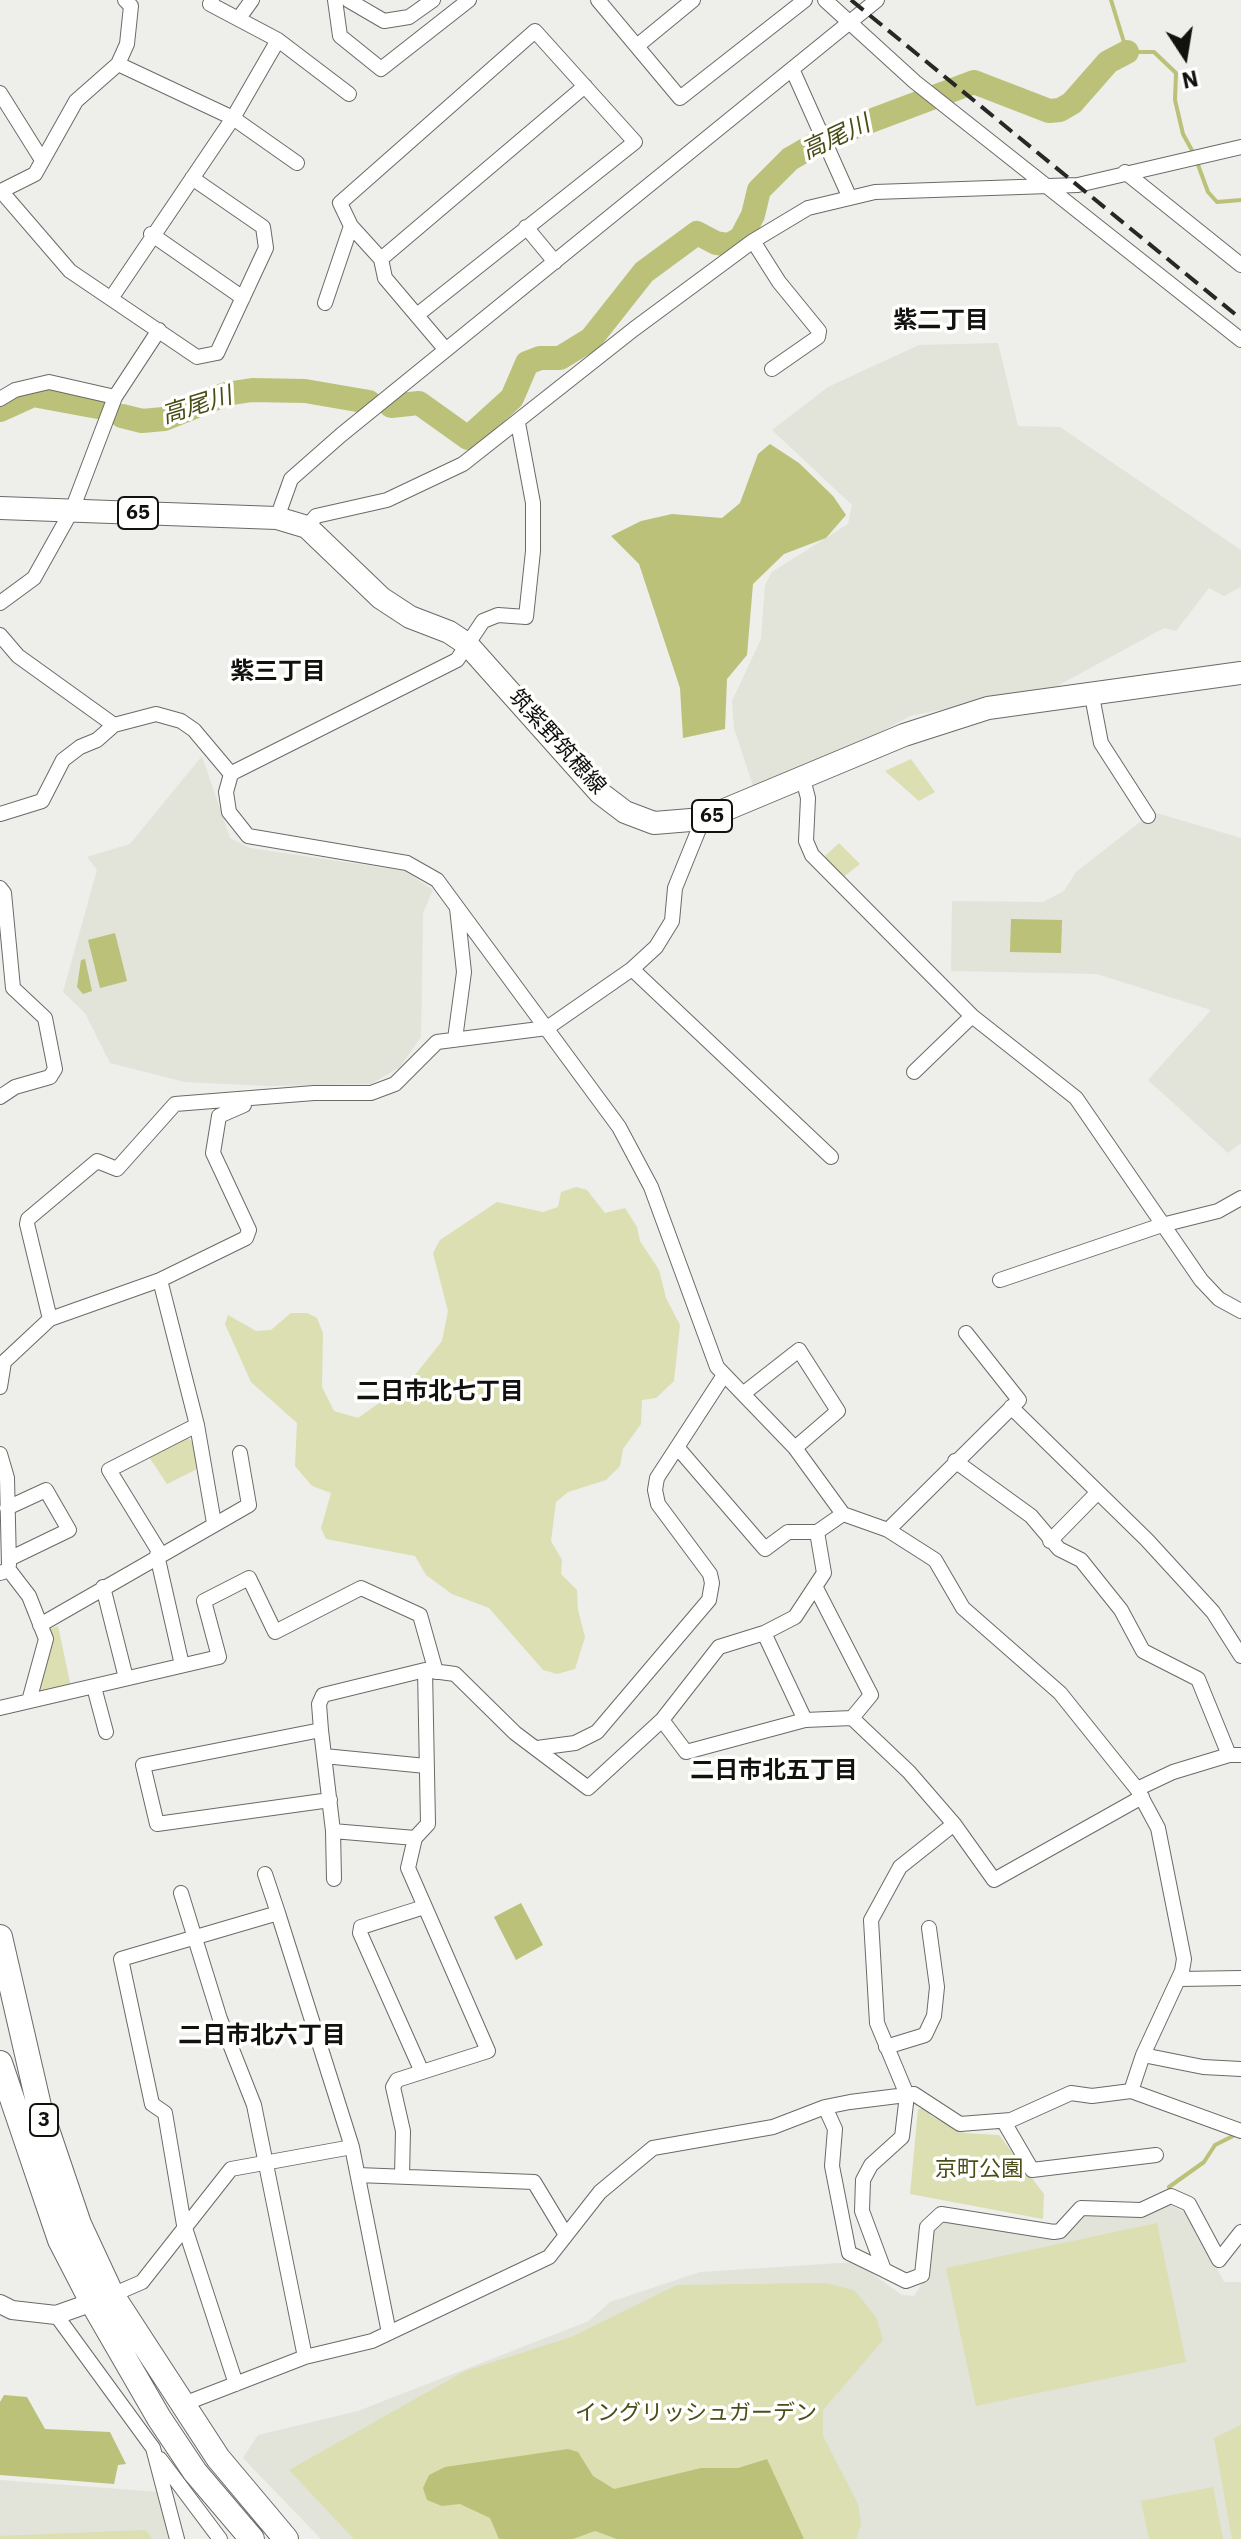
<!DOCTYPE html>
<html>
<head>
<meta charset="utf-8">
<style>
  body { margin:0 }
  #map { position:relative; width:1241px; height:2539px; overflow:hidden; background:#eeeeeb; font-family:"IBM Plex Sans",sans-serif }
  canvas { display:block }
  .north { position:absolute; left:1145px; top:16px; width:80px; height:80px; -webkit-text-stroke:6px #fffffe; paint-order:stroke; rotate:168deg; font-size:22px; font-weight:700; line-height:32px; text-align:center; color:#111110 }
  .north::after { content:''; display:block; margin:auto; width:28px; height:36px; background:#111110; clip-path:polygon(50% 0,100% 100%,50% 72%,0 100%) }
</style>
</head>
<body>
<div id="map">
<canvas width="1241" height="2539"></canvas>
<div class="north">N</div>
</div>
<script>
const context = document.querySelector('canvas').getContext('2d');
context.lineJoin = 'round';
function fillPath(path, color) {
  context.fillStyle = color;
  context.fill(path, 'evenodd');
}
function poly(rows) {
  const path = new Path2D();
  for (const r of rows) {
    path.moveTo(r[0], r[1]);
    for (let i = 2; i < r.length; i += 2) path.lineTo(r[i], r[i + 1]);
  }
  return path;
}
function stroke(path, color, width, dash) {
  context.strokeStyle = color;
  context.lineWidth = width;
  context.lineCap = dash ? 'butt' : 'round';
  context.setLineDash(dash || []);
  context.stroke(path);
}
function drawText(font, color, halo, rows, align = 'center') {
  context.font = font + ' "IBM Plex Sans","Noto Sans JP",sans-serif';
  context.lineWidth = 7;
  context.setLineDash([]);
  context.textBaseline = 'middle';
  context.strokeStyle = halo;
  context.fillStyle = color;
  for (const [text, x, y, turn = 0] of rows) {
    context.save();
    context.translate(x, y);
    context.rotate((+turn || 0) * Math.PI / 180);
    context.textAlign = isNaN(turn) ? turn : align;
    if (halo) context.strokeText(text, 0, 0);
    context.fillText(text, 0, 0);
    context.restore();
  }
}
fillPath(poly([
  [998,343,1018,426,1060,427,1241,550,1241,587,1224,596,1209,588,1176,631,1164,628,1057,686,910,716,844,752,754,789,734,728,732,701,761,639,765,585,772,572,848,524,852,505,772,430,828,387,919,345],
  [202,756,230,838,250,848,405,871,433,890,423,913,421,1037,400,1067,371,1084,268,1086,185,1082,110,1063,85,1013,63,992,97,870,87,857,130,844],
  [1153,812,1241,838,1241,1143,1228,1153,1148,1080,1211,1010,1097,974,951,971,952,901,1043,902,1064,891,1076,872],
  [1165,2202,1188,2214,1224,2282,1241,2282,1241,2539,321,2539,243,2458,258,2435,358,2411,589,2321,610,2302,700,2272,856,2262,902,2295,914,2296,929,2272,934,2231,939,2224,948,2221,1056,2237,1089,2211,1144,2216],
  [0,2480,159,2492,172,2539,0,2539]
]), '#e2e3d9');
fillPath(poly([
  [911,759,935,792,919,801,885,771],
  [839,843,860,864,842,878,826,863,825,856],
  [576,1187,587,1190,605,1213,625,1208,637,1227,640,1241,659,1270,666,1298,680,1325,674,1381,656,1398,642,1400,641,1424,623,1449,620,1466,606,1480,568,1492,556,1502,551,1541,562,1560,561,1574,577,1590,578,1610,585,1637,575,1669,557,1674,543,1670,489,1608,452,1594,426,1575,415,1556,326,1539,321,1528,331,1493,312,1486,295,1466,297,1423,251,1382,225,1324,228,1315,256,1331,271,1330,291,1313,307,1313,317,1318,323,1333,322,1387,334,1411,358,1418,389,1396,400,1394,442,1341,448,1311,433,1253,440,1240,497,1202,543,1212,558,1207,561,1192],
  [188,1438,195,1444,197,1469,167,1484,149,1457],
  [58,1626,71,1687,41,1694,39,1685,51,1651,50,1629],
  [918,2109,926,2109,931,2116,964,2133,999,2135,1044,2194,1043,2219,910,2194],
  [1157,2223,1186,2362,976,2406,946,2268],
  [825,2283,854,2290,876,2317,883,2340,823,2410,823,2436,858,2504,861,2524,856,2539,354,2539,289,2470,465,2371,571,2337,677,2285],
  [1241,2425,1241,2539,1232,2539,1214,2438],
  [1213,2487,1223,2539,1149,2539,1141,2501],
  [146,2530,152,2539,0,2539,0,2536]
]), '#dbdfb2');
fillPath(poly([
  [770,444,799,463,833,496,846,515,826,538,784,554,753,584,747,655,727,679,725,729,683,738,680,688,639,564,611,536,641,521,672,514,722,518,740,503,758,454],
  [1011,919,1062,920,1061,953,1010,952],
  [115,933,127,981,100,988,88,940],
  [85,959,92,991,83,994,77,987,81,960],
  [521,1903,543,1945,516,1960,494,1917],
  [4,2395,27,2397,45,2429,110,2432,126,2464,118,2465,114,2484,0,2475,0,2402],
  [568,2449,578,2452,593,2476,614,2489,701,2468,738,2468,767,2459,804,2539,617,2539,595,2531,573,2539,499,2539,490,2518,460,2504,442,2506,427,2500,423,2488,429,2475,445,2467]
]), '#bbc178');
stroke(poly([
  [1111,0,1127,52,1154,52,1176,73,1175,100,1183,134,1194,154],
  [1197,162,1208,192,1217,202,1241,200],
  [1169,2187,1204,2162,1215,2145,1233,2136]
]), '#bbc178', 4);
stroke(poly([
  [391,406,419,403,468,438,512,398,527,363,540,358,560,358,591,339,644,272,697,233,716,243,729,245,741,238,753,215,759,190,790,159,828,137,974,82,1049,111,1060,110,1072,103,1108,62,1127,52],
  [0,410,33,395,98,407],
  [122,416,142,421,164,419,226,394,252,390,305,391,369,402]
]), '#bbc178', 24);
const street = poly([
  [125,0,131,6,127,44,118,64,76,101,35,174,1,191,70,271,197,357,217,353,266,248,263,227,192,178],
  [212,0,210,4,278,40,349,94],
  [335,0,340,36,381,69,469,0],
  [348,0,384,21,409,17,433,0],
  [598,0,680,98,805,0],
  [825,0,915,82,1241,340],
  [239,18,252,0],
  [637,46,693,0],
  [118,64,233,118,297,163],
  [793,71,849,196],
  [0,93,42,160],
  [1125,172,1241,265],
  [526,227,555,262],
  [151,234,243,298],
  [753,241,779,282,819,331,818,337,772,369],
  [381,259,585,86],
  [112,297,233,118,278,40],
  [325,303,351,226],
  [417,315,635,142,535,31,340,203,351,226,381,259,385,278,446,350],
  [0,399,15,390,49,382,115,397],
  [518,423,533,503,533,551,526,617,498,615,483,621,457,660,236,771,231,774,226,792,229,812,248,836,407,863,437,880,619,1127,651,1187,717,1367,795,1448,843,1514,888,1530,935,1560,963,1608,1060,1693,1137,1789,1158,1828,1184,1959,1182,1971,1143,2055,1131,2091],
  [277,518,291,479,341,435,877,0],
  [307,527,316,516,387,500,463,464,634,329,753,241,808,208,875,192,1078,185,1241,147],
  [0,603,34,578,72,510,115,397,159,330],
  [0,635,18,656,114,725],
  [1091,691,1101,743,1148,816],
  [803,779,808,798,806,841,812,855,972,1016,1076,1098,1201,1280,1219,1299,1241,1311],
  [0,814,42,801,63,760,80,747,97,740,114,725,156,714,181,721,194,730,231,774],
  [0,888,4,893,13,988,45,1018,55,1069,50,1077,15,1087,0,1097],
  [632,969,831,1157],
  [455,1039,464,972,457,908],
  [914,1072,972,1016],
  [160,1280,197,1425,214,1523],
  [1000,1280,1162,1225,1218,1211,1241,1198],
  [50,1319,27,1224,28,1219,97,1161,117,1169,175,1104,314,1093,371,1093,395,1084,437,1042,547,1028,632,969,656,947,672,921,675,888,703,819],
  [0,1387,4,1362,50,1319,160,1280,246,1238,249,1230,213,1153,219,1116,244,1105],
  [744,1393,799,1350,838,1411,795,1448],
  [1011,1407,1147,1540,1213,1612,1241,1656],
  [677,1447,765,1549,788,1532,817,1532],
  [0,1454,7,1478,9,1565],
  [955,1461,1031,1516,1059,1549,1081,1560,1121,1610,1143,1651,1198,1679,1229,1755],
  [7,1508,46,1490,69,1530,9,1559],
  [888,1530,1019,1400,966,1333],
  [1050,1541,1098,1492],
  [160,1553,109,1470,197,1425],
  [157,1555,182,1665],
  [0,1573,9,1570,29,1596,46,1639,29,1701],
  [103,1587,126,1678],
  [816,1588,871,1695,852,1718],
  [40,1625,249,1505,240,1453],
  [764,1633,805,1720],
  [94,1687,106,1732],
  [0,1708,219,1657,204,1601,249,1578,275,1632,361,1588,420,1615,436,1672],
  [662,1720,686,1752,805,1720,852,1718,909,1772,954,1824,994,1880,1142,1797],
  [321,1730,333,1831,334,1879],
  [537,1748,575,1743,597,1732,709,1600,712,1583,710,1574,658,1504,655,1490,657,1478,724,1375],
  [324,1756,426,1766],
  [1137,1789,1173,1772,1229,1755,1241,1755],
  [330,1800,157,1824,143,1765,321,1730,319,1704,323,1695,425,1670,455,1674,515,1733,588,1788,662,1720,719,1647,764,1633,795,1617,824,1573,817,1532,843,1514],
  [954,1824,900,1867,871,1920,877,2023,907,2095,902,2137,871,2165,863,2180,862,2211,884,2270,906,2281,922,2275,927,2227,941,2214,1054,2232,1060,2231,1081,2208,1141,2210,1171,2196,1189,2204,1219,2260,1241,2232],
  [333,1831,415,1838],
  [265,1874,278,1913],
  [181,1893,220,2019,254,2105,305,2357],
  [1179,1979,1241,1978],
  [886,2047,925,2035,934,2016,937,1987,929,1928],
  [1143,2055,1203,2067,1241,2069],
  [422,2072,360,1933,361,1927,424,1907],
  [825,2107,835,2129,832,2166,849,2253,884,2270],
  [1004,2122,1032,2170,1156,2155],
  [358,2175,534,2182,566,2235],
  [402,2176,403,2131,393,2087,397,2080,488,2051,408,1868,415,1838,428,1824,425,1670],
  [112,2295,142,2282,231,2169,352,2147],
  [56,2315,153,2448,177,2539],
  [236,2384,184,2225,165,2113,152,2104,121,1959,278,1913,352,2147,389,2333],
  [181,2405,305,2357,372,2341,549,2257,600,2192,653,2148,773,2127,825,2107,850,2102,914,2094,960,2124,1011,2120,1071,2093,1092,2096,1131,2091,1241,2131],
  [160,2459,220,2539]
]);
const secondary = poly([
  [0,2304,12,2310,56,2315,104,2298]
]);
const primary = poly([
  [0,508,277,518,307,527,381,598,410,617,449,632,467,644,600,793,625,812,654,823,703,819,904,735,988,708,1241,673]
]);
const highway = poly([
  [0,1937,39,2106,79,2224,112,2295,218,2458,286,2539],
  [0,2063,60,2240,92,2302,159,2418,195,2472,252,2539]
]);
stroke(street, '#6a6a67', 16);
stroke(secondary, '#6a6a67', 20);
stroke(primary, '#6a6a67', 24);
stroke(highway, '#6a6a67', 26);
stroke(street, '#fff', 14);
stroke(secondary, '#fff', 18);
stroke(primary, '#fff', 22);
stroke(highway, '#fff', 24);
stroke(poly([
  [851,0,1241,319]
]), '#272726', 4, [16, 8]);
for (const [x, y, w] of [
  [138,513,40],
  [712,816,40],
  [44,2120,28]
]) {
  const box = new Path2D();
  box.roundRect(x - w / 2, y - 16, w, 32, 6);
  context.fillStyle = '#fffffe';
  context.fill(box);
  stroke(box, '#111110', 2);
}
drawText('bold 20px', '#111110', null, [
  ["65",138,513],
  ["65",712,816],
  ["3",44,2120]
]);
drawText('22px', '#111110', '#fffffe', [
  ["筑紫野筑穂線",557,742,48]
]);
drawText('22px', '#4b4e19', '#fffffe', [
  ["京町公園",979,2170],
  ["イングリッシュガーデン",696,2414]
]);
drawText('italic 24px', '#494c15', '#fffffe', [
  ["高尾川",836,138,-25],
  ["高尾川",197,406,-17]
]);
drawText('bold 24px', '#111110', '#fffffe', [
  ["紫二丁目",941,321],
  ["紫三丁目",278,672],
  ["二日市北七丁目",440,1392],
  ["二日市北五丁目",774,1771],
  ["二日市北六丁目",262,2036]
]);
</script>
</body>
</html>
